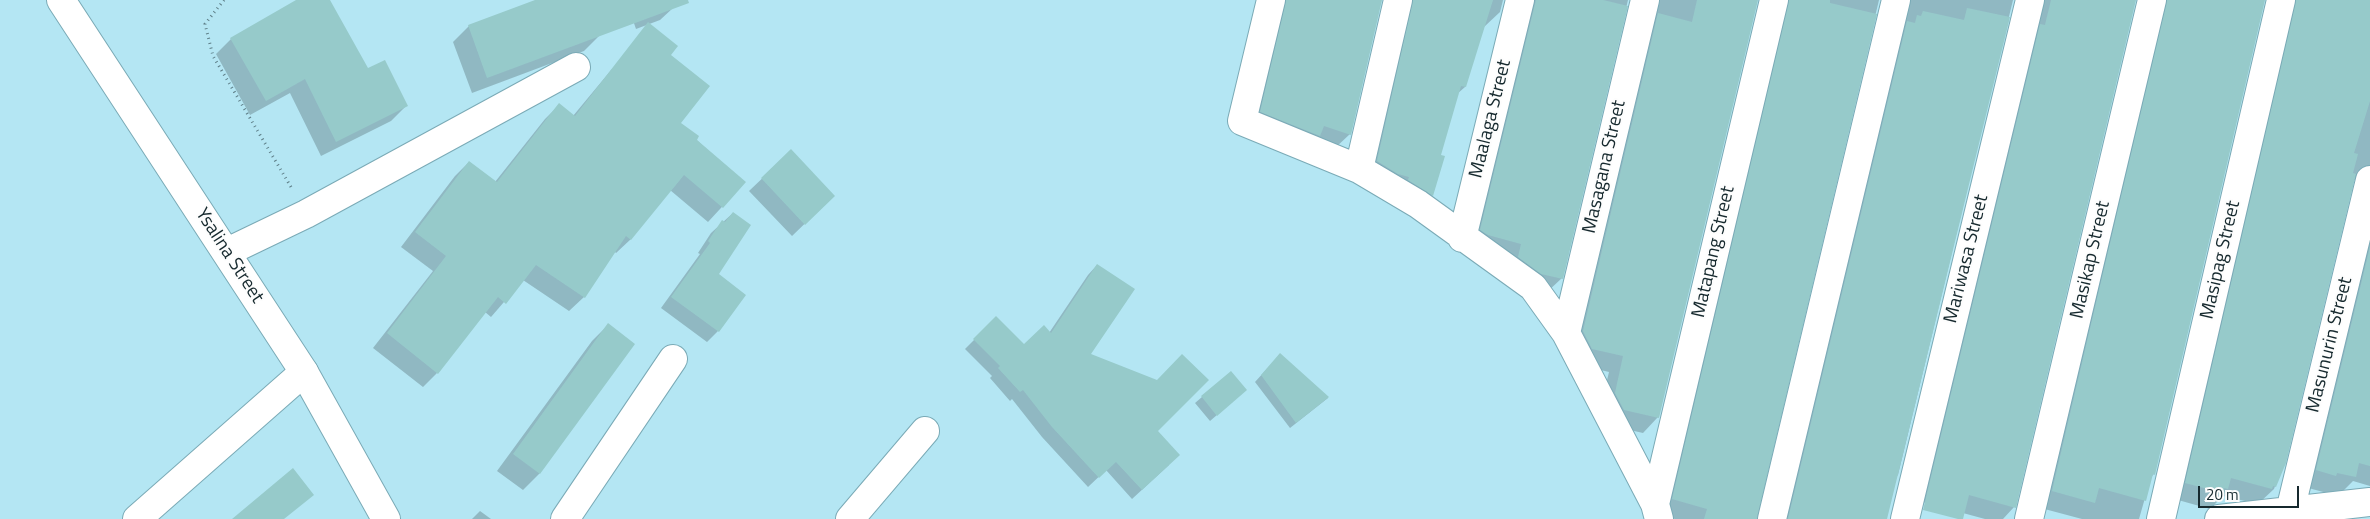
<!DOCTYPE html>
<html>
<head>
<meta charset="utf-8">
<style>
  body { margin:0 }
  #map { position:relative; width:2370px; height:519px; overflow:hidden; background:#b4e6f3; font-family:"Titillium Web",sans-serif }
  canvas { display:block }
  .scale { position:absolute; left:2198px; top:486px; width:101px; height:22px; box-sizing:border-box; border:2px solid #16292e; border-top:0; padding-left:6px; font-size:15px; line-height:18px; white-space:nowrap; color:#16292e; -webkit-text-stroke:4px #fdfdfd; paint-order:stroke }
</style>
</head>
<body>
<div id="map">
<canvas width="2370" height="519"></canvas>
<div class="scale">20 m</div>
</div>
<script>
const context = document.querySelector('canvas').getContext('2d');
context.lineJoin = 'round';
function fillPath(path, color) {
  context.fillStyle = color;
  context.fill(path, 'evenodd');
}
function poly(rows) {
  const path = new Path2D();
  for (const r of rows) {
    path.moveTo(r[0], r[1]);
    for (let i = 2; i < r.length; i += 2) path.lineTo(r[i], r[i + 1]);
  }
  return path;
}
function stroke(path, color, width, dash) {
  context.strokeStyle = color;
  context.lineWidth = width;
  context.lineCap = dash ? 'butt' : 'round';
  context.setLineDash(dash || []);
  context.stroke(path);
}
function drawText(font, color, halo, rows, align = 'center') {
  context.font = font + ' "Titillium Web",sans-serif';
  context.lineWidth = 4;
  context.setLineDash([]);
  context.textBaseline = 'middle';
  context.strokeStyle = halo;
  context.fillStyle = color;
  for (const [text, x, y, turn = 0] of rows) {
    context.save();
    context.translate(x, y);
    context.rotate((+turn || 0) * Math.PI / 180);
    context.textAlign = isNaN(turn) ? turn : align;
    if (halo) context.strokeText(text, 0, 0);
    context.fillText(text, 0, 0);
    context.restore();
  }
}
fillPath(poly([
  [299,0,329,0,368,70,406,106,391,121,321,156,290,93,250,115,216,54,231,39],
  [538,0,588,0,600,35,584,51,472,93,453,42,469,26],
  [626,0,670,0,673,8,660,20,636,29],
  [1268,0,1381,0,1350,134,1334,149,1246,127],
  [1386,0,1503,0,1500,12,1484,27,1465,87,1457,94,1439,156,1432,195,1417,210,1362,177],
  [1508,0,1628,0,1562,278,1546,293,1472,250],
  [1633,0,1757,0,1658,417,1643,433,1608,425,1600,409,1609,372,1576,364,1568,347],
  [1762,0,1881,0,1879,0,1757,511,1752,519,1675,519,1658,514],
  [1884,0,2013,0,1898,475,1883,491,1833,519,1777,519],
  [2018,0,2138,0,2135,0,2014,507,2003,519,1985,519,1915,500],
  [2140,0,2264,0,2154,474,2151,477,2139,519,2082,519,2037,507],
  [2269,0,2370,0,2370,192,2358,180,2353,180,2284,462,2274,489,2258,504,2223,496,2210,509,2171,498],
  [612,69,679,124,744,183,708,222,670,190,631,239,616,253,614,251,584,297,569,311,523,280,491,317,485,312,437,373,423,387,373,348,433,271,401,247,455,176,469,162,495,182,545,119,559,105,573,116],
  [791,151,821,208,792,236,749,191],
  [2370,201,2370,486,2353,481,2338,496,2301,486],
  [733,213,717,274,745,295,718,331,707,342,661,308,700,254,698,253,711,233],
  [1097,265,1089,355,1156,431,1169,465,1132,499,1106,470,1088,487,1042,437,1012,399,1010,401,990,378,992,376,965,349,996,318,1024,346,1049,333,1088,275],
  [608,325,634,344,539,474,523,490,497,471,592,341],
  [1274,361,1328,398,1290,428,1255,382],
  [1239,396,1210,421,1195,403,1202,397],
  [480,511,491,519,472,519]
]), '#0003');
fillPath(poly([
  [296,0,330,0,368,68,385,60,408,106,336,142,305,79,266,101,230,38],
  [535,0,688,0,689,3,487,78,468,25],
  [1286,0,1382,0,1351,135,1324,126,1320,136,1260,112],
  [1413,0,1493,0,1466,87,1461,86,1441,155,1445,156,1433,196,1408,180,1409,177,1398,174,1377,161],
  [1536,0,1603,0,1628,6,1563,279,1541,274,1518,257,1521,244,1488,235,1480,230],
  [1697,0,1758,0,1659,418,1624,410,1615,393,1623,356,1592,349,1583,331,1658,13,1692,22],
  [1789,0,1830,0,1830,3,1877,14,1757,519,1704,519,1707,509,1672,499],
  [2051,0,2136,0,2016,508,1969,495,1963,519,1958,519,1923,510,2040,24,2045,25],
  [2167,0,2265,0,2155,475,2153,474,2146,501,2099,488,2095,503,2052,491],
  [2296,0,2370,0,2370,101,2354,153,2358,154,2353,173,2356,174,2286,463,2276,487,2273,486,2272,489,2231,478,2228,489,2224,488,2223,493,2185,483],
  [1967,8,2010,17,1887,519,1788,519,1907,21,1915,23,1917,15,1921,16,1923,11,1964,20],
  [648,22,678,46,671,55,710,86,681,123,699,136,697,140,746,182,723,208,684,175,631,240,626,236,585,298,536,265,506,304,498,297,438,374,387,333,446,256,415,232,469,161,497,182,559,103,575,116],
  [791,149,835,196,805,225,761,178],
  [733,212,751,225,719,274,746,295,719,332,671,297,710,243,708,241,722,220,725,222],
  [2370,247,2370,466,2359,463,2356,477,2337,473,2336,476,2316,470],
  [1097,264,1135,289,1091,354,1157,380,1182,354,1209,380,1158,431,1180,455,1142,490,1116,462,1099,478,1052,427,1023,390,1020,392,998,368,1000,366,973,339,996,316,1024,344,1044,325,1051,333],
  [608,323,635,344,540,474,513,454],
  [1280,353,1329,397,1296,423,1261,375],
  [1231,371,1247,390,1217,416,1201,396],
  [293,468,314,495,284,519,232,519]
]), '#96caca');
const minor = poly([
  [1271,0,1242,121,1359,169,1418,204,1533,287,1566,333,1655,504,1659,519],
  [1359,169,1398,0],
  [1462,238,1520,0],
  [227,252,306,214,576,67],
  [1566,333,1645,0],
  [1655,504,1774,0],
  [2290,511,2370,180],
  [137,519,304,372],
  [565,519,673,359],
  [850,519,925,431],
  [1772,519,1896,0],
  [1905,519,2030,0],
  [2029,519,2152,0],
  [2161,519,2281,0],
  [2219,519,2370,502]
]);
const tertiary = poly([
  [61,0,304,372,386,519]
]);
stroke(minor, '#7aaab6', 30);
stroke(tertiary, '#7aaab6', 30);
stroke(poly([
  [224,0,205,24,213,56,291,187]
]), '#5e7f88', 3, [1, 4]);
stroke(minor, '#fff', 28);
stroke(tertiary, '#fff', 28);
drawText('19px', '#16292e', '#fdfdfd', [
  ["Maalaga Street",1491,119,-76],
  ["Masagana Street",1605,167,-77],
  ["Matapang Street",1714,252,-77],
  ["Ysalina Street",229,256,57],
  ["Mariwasa Street",1967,259,-76],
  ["Masikap Street",2091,260,-77],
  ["Masipag Street",2221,260,-77],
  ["Masunurin Street",2330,345,-76]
]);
</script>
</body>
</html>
